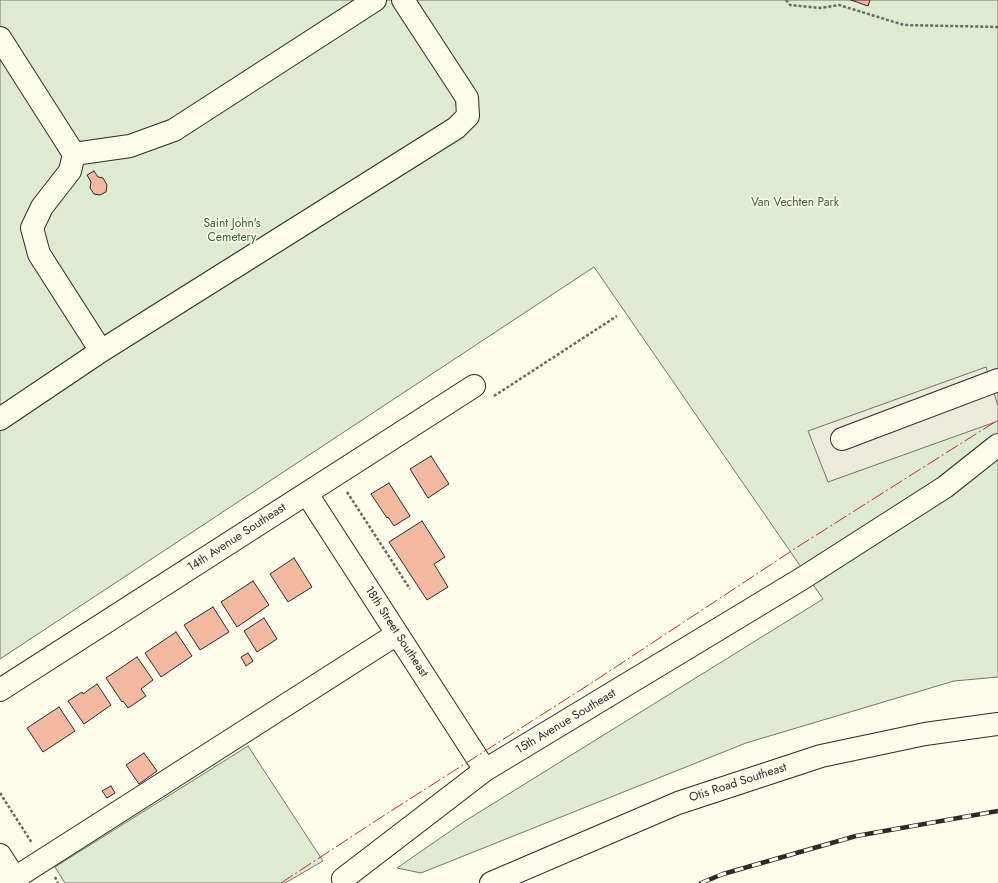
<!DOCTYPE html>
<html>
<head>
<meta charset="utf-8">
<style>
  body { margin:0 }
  canvas { display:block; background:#fdfbea }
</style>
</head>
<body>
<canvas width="998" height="883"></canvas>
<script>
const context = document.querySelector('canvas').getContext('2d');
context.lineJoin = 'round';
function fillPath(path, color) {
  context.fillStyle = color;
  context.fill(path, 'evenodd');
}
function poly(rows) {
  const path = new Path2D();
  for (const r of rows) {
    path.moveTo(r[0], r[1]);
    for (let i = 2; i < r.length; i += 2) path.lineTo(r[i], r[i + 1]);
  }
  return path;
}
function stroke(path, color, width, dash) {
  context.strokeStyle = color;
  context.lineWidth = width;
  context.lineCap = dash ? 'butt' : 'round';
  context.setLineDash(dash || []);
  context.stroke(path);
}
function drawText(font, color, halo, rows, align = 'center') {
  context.font = font + ' Jost,sans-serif';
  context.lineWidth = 3;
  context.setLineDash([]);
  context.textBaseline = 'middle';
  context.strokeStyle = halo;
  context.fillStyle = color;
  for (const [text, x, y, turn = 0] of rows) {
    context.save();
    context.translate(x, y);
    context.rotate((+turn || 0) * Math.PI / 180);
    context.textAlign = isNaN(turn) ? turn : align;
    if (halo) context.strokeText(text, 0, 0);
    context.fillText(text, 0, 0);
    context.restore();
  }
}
const green = poly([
  [0,0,998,0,998,677,954,681,746,743,421,873,397,868,465,821,823,599,594,267,0,659,0,0],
  [248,746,323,861,285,883,65,883,55,867,248,746]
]);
fillPath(green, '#deebd1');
stroke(green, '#74746e', 1);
const parking = poly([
  [986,367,998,406,998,421,828,482,808,431,986,367]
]);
fillPath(parking, '#eceadb');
stroke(parking, '#74746e', 1);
const building = poly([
  [851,0,870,0,868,6,851,0],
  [94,171,98,177,103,178,107,185,106,192,100,195,94,194,90,188,91,182,87,175,94,171],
  [431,456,449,484,428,498,410,469,431,456],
  [389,483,410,516,394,526,388,517,387,518,371,494,389,483],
  [422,521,445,557,434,564,448,587,427,600,389,542,422,521],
  [294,558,312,587,288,602,270,574,294,558],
  [253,581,269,605,237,627,221,602,253,581],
  [213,607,229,632,200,650,184,625,213,607],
  [264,618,277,639,257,652,244,631,264,618],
  [176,632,192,656,161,677,145,653,176,632],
  [248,653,253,661,246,666,241,657,248,653],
  [137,657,153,680,141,689,146,696,128,708,123,701,122,702,106,678,137,657],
  [97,684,111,705,84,724,68,701,82,692,83,694,97,684],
  [59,707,75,731,43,752,27,728,59,707],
  [144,753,157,771,139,784,126,765,144,753],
  [111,786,115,793,107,798,102,791,111,786]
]);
fillPath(building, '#f2b8a0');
stroke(building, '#2b2b2b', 1);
const minor = poly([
  [0,38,74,154,130,146,174,130,375,0],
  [74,154,70,171,42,207,32,228,39,254,101,351],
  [0,419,101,351,456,128,468,116,467,98,403,0],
  [842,439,998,380],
  [307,494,485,770],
  [0,690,474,386],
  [0,855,18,883],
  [7,883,397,634],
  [344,883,343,879,485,770,803,578,945,487,998,445],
  [491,883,678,803,821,756,925,734,998,724]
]);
stroke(minor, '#2b2b2b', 24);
stroke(poly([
  [786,0,790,5,820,8,839,5,904,25,998,27],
  [494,396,617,316],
  [347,492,410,589],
  [0,793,32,843],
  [55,877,58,883]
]), '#6a6964', 2.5, [3, 2]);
stroke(minor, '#fdfbea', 22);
const rail = poly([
  [701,883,723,874,856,836,998,811]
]);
stroke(rail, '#2b2b2b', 4.5);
stroke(rail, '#fdfbea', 3, [9]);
stroke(poly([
  [281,883,380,818,593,682,799,546,998,420]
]), '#c62828', 1, [14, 3, 2, 3]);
drawText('12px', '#34623c', '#fdfbea', [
  ["Van Vechten Park",795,203],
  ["Saint John's",232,224],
  ["Cemetery",232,238]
]);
drawText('12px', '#2b2b2b', '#fdfbea', [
  ["14th Avenue Southeast",237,538,-33],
  ["18th Street Southeast",396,632,57],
  ["15th Avenue Southeast",566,722,-31],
  ["Otis Road Southeast",738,783,-18]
]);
</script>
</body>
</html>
